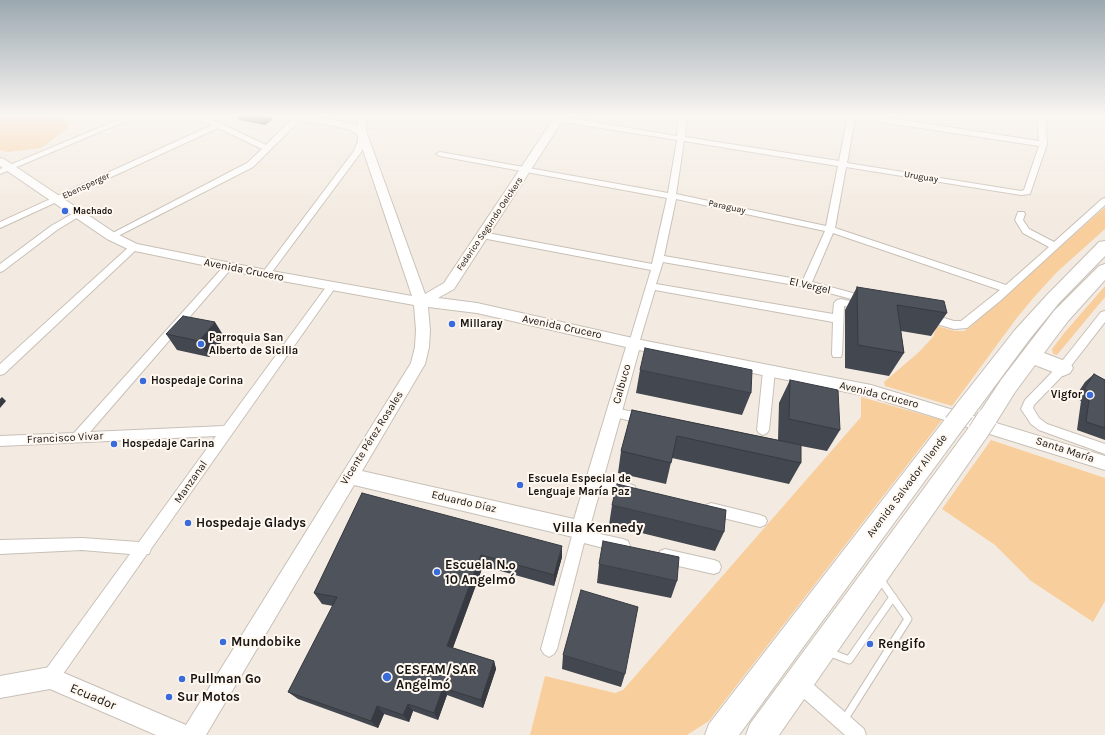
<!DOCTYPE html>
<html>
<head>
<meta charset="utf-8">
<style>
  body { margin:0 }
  canvas { display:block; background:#f3ebe1 }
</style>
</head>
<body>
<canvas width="1105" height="735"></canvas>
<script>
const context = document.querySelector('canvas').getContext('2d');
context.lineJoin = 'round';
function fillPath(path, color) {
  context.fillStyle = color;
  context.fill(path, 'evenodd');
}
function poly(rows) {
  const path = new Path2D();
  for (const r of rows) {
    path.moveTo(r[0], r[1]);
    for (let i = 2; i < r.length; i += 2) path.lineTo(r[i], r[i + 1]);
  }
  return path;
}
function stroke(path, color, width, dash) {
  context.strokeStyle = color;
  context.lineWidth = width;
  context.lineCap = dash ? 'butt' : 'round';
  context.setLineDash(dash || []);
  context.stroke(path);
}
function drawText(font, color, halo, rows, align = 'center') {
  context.font = font + ' Karla,sans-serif';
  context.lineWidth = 4;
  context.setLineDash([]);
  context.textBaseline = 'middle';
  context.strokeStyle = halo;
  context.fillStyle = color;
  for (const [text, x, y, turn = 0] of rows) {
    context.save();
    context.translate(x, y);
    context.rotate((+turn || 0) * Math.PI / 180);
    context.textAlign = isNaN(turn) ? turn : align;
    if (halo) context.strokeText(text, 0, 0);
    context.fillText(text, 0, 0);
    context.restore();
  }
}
fillPath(poly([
  [0,115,59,115,70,127,41,148,7,152,0,150],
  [1105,207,1105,229,1057,272,1035,296,1016,319,952,406,885,386,884,382,919,352,933,337,937,326,955,331,964,331,970,327],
  [1105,286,1105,297,1057,355,1053,354,1052,349,1065,332],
  [861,397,942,420,709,721,687,735,530,735,545,676,615,693,623,690,861,417],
  [991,440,1105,478,1105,601,1093,622,1031,581,995,545,942,509]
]), '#f8ce9d');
const lane = poly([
  [828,652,849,660,893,597],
  [844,720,908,619,880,579]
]);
const street = poly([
  [130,115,140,115,0,174,0,169,130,115],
  [192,115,202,115,266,145,296,115,302,115,303,117,253,167,114,238,111,239,107,236,247,163,262,149,218,128,0,228,0,222,212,125,192,115],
  [358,115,366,115,366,141,362,151,269,276,263,276,261,274,263,272,354,151,358,141,358,115],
  [515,115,551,115,677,136,678,115,686,115,685,137,839,161,848,115,869,115,1039,141,1037,115,1045,115,1047,144,1030,194,1021,195,846,167,835,228,1006,285,1049,247,1023,233,1015,220,1018,212,1024,212,1025,214,1023,220,1029,229,1054,242,1102,199,1105,198,1105,205,1000,301,967,328,954,329,923,320,922,317,923,314,927,313,954,321,961,321,1000,290,833,233,812,282,871,298,872,300,871,302,867,303,806,287,663,262,656,284,833,314,834,303,837,300,841,299,867,305,868,307,863,310,844,306,842,354,841,357,833,357,832,354,833,322,655,290,639,343,638,346,634,347,630,346,629,343,651,270,482,238,478,235,482,232,652,264,667,198,440,156,436,154,440,152,668,193,677,140,544,119,541,120,515,115],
  [855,118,1039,146,1024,190,1021,191,847,163,855,118],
  [684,141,838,166,826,226,676,194,684,141],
  [676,199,825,231,803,280,664,256,676,199],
  [77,211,80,212,81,214,80,216,57,230,3,271,0,272,0,264,51,226,77,211],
  [134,244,139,247,137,249,4,374,0,375,0,364,131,245,134,244],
  [228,264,233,267,231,269,90,432,224,426,329,283,335,283,337,285,151,549,149,554,147,554,56,684,50,686,44,684,42,678,44,672,130,554,82,550,0,554,0,540,82,538,139,542,216,436,0,446,0,436,74,433,225,265,228,264],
  [1105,311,1105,322,1067,371,1034,405,1033,408,1039,418,1047,424,1105,444,1105,454,1039,430,1031,424,1021,409,1025,400,1059,365,1101,312,1105,311],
  [769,367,773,368,775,371,769,430,767,433,763,435,759,433,757,430,763,371,765,368,769,367],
  [614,408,644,414,648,416,650,419,648,422,644,424,610,416,608,413,610,410,614,408],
  [594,475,630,484,635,486,636,490,635,494,630,496,594,487,589,485,588,481,589,477,594,475],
  [711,503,760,515,765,517,767,521,765,525,760,527,711,515,706,513,704,509,706,505,711,503],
  [579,523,584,525,586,531,623,539,628,541,630,546,628,551,623,553,584,543,557,649,554,654,549,657,544,654,541,649,572,536,572,529,574,525,579,523],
  [665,549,714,560,719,562,721,567,719,572,714,574,665,563,660,561,658,556,660,551,665,549],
  [799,675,805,677,864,729,866,735,845,735,793,689,791,683,793,677,799,675]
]);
const secondary = poly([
  [263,115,307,115,343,122,358,126,366,131,425,294,444,283,556,115,566,115,454,289,438,298,477,303,646,341,871,385,1105,456,1105,470,871,397,639,350,591,523,586,533,573,537,354,485,206,735,156,735,50,689,0,698,0,676,50,667,186,725,411,363,415,347,416,330,414,305,266,278,130,250,107,239,0,166,0,158,4,159,115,233,137,244,266,270,412,296,358,135,350,130,339,127,299,120,268,118,263,115],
  [428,307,477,313,626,347,574,519,362,471,425,364,429,347,430,330,428,307]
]);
const highway = poly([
  [1105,241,1105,256,1059,303,1029,340,972,417,962,419,965,424,962,430,739,735,705,735,709,724,946,418,956,416,953,411,956,405,1015,330,1047,295,1099,242,1105,241],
  [1105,264,1105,280,1068,321,1044,353,1070,363,1073,368,1070,373,1063,376,1035,365,1015,392,995,424,986,426,989,432,986,438,779,735,746,735,750,724,970,426,979,423,976,418,1001,380,1054,311,1099,266,1105,264]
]);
stroke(lane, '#c8c0b7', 9);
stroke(street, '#c8c0b7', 2);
stroke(secondary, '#c8c0b7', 2);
stroke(highway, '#c8c0b7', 2);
stroke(lane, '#fff', 7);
fillPath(street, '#fff');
fillPath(secondary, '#fff');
fillPath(highway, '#fff');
const highwayBridge = poly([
  [954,424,964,411],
  [978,432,987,418]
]);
stroke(highwayBridge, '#c8c0b7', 22, []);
stroke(highwayBridge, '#fff', 20);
fillPath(poly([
  [234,115,270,115,272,120,265,125,239,120],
  [857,287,947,313,931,336,901,331,904,353,889,376,845,368,845,310],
  [166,334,225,338,209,357,177,350],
  [640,370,751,393,742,415,636,393],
  [1094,374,1105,380,1105,440,1077,430,1081,401,1075,397,1085,382],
  [790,380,840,430,827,451,801,446,801,463,789,484,672,458,666,484,618,473,621,451,632,410,778,440,779,403],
  [362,493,562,557,554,586,483,566,453,648,494,661,496,669,483,708,447,695,438,720,413,711,409,722,384,714,378,728,298,699,288,692,333,606,322,604,314,593],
  [612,505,724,532,715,551,609,525],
  [599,564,677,581,671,598,597,583],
  [563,655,625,674,621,687,562,669]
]), '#43474f');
fillPath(poly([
  [265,115,270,115,272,120,265,125,262,118],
  [215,322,225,338,209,357,199,341],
  [2,397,6,401,0,408,0,399],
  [562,546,562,557,554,586,554,575],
  [481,555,483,566,450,655,447,646],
  [494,661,496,669,483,708,481,700],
  [443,688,447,695,438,720,434,713],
  [408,704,413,711,409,722,403,715],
  [377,706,384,714,378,728,371,721]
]), '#373a40');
const building = poly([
  [251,115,265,115,262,118,251,115],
  [857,287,944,301,947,313,897,305,904,353,858,345,857,287],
  [183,316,215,322,199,341,166,334,183,316],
  [645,348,752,370,751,393,640,370,645,348],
  [1094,374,1105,380,1105,428,1086,422,1090,392,1084,389,1094,374],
  [790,380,838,390,840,430,789,419,790,380],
  [632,410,801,445,801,463,677,436,671,463,621,451,632,410],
  [617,484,726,510,724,532,612,505,617,484],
  [362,493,562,546,554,575,481,555,447,646,494,661,481,700,443,688,434,713,408,704,403,715,377,706,371,721,288,692,337,597,314,593,362,493],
  [603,541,679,557,677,581,599,564,603,541],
  [581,590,638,607,625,674,563,655,581,590]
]);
fillPath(building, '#4e535c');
stroke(building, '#373a40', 1);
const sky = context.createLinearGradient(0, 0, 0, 218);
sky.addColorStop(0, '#9ba8b0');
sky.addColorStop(0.53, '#faf6f2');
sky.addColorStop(1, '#faf6f200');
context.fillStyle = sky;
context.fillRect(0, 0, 1105, 218);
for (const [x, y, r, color] of [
  [65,211,4,"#3a6bdb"],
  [452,324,4,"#3a6bdb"],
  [201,344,4,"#3a6bdb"],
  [143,381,4,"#3a6bdb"],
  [1090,395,4,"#3a6bdb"],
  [114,444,4,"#3a6bdb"],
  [520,485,4,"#3a6bdb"],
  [188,523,4,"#3a6bdb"],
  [437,572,4,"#3a6bdb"],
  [223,642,4,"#3a6bdb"],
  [870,644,4,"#3a6bdb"],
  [387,677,5,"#3a6bdb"],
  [182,679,4,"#3a6bdb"],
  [169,697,4,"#3a6bdb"]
]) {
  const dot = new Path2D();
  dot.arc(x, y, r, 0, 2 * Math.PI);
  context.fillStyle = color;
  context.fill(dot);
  stroke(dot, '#fff8f1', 1.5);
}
drawText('9px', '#171411', '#fff8f1', [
  ["Uruguay",921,177,9],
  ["Ebensperger",86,186,-25],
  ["Paraguay",727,207,12],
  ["Federico Segundo Oelckers",490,224,-56]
]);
drawText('bold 9px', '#171411', '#fff8f1', [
  ["Machado",73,211]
], 'left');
drawText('11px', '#171411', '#fff8f1', [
  ["Avenida Crucero",244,270,11],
  ["El Vergel",810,286,13],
  ["Avenida Crucero",562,327,12],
  ["Calbuco",622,384,-74],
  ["Avenida Crucero",879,395,14],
  ["Francisco Vivar",65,438,-3],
  ["Vicente Pérez Rosales",372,438,-58],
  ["Santa María",1065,450,18],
  ["Manzanal",191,482,-55],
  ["Avenida Salvador Allende",907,486,-53],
  ["Eduardo Díaz",464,502,13]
]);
drawText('bold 11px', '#171411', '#fff8f1', [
  ["Millaray",460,324],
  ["Parroquia San",209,338],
  ["Alberto de Sicilia",209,351],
  ["Hospedaje Corina",151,381],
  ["Vigfor",1082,395,"right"],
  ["Hospedaje Carina",122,444],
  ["Escuela Especial de",528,479],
  ["Lenguaje María Paz",528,492]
], 'left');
drawText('bold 13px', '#171411', '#fff8f1', [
  ["Hospedaje Gladys",196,523],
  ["Escuela N.º",445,565],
  ["10 Angelmó",445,580],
  ["Mundobike",231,642],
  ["Rengifo",878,644],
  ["CESFAM/SAR",396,670],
  ["Angelmó",396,685],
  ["Pullman Go",190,679],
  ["Sur Motos",177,697]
], 'left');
drawText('13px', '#171411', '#fff8f1', [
  ["Ecuador",93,697,23]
]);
drawText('bold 14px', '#171411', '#fff8f1', [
  ["Villa Kennedy",598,528]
]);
</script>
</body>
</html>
